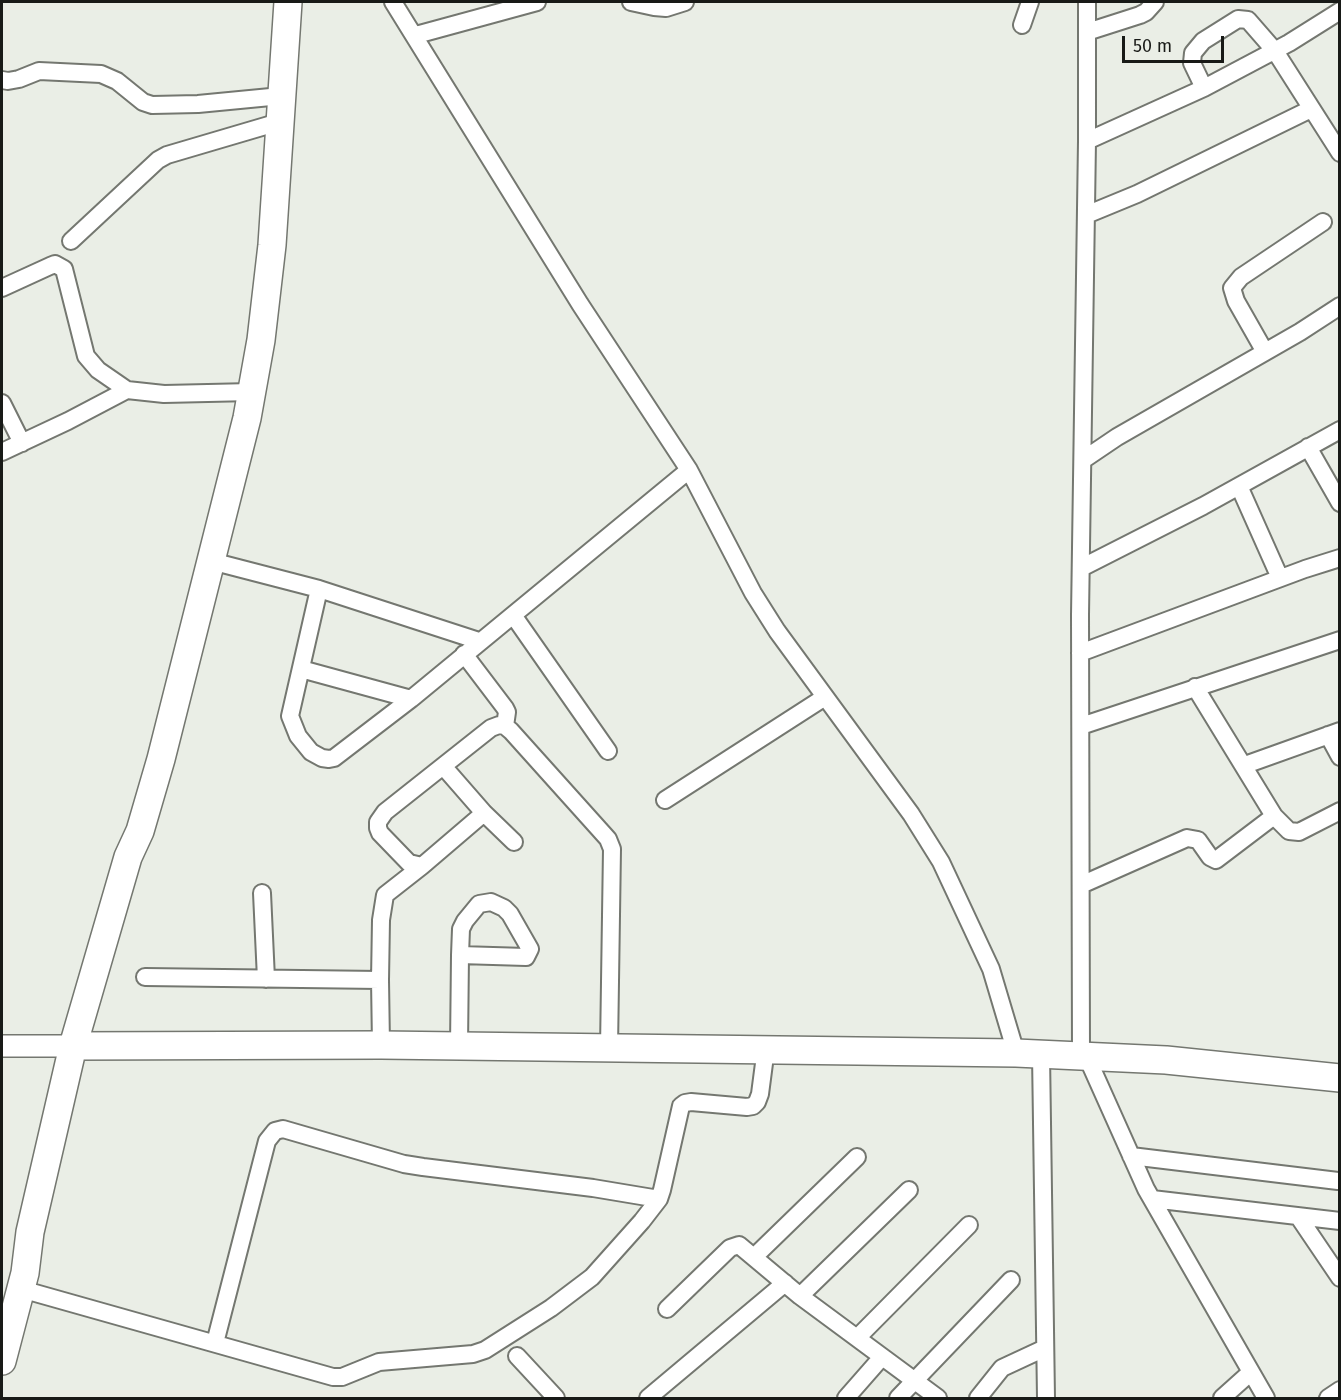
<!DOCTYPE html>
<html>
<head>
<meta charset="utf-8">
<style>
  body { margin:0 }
  #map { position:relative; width:1341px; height:1400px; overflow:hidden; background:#eaeee6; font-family:"Fira Sans",sans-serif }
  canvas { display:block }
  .frame { position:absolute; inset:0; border:3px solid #181a17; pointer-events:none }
  .scale { position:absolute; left:1122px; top:36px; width:102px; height:27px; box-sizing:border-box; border:3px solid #181a17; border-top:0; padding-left:8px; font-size:18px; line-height:21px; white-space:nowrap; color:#181a17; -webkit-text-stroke:4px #eaeee6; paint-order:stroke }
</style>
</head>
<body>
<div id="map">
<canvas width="1341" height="1400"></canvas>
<div class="frame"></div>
<div class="scale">50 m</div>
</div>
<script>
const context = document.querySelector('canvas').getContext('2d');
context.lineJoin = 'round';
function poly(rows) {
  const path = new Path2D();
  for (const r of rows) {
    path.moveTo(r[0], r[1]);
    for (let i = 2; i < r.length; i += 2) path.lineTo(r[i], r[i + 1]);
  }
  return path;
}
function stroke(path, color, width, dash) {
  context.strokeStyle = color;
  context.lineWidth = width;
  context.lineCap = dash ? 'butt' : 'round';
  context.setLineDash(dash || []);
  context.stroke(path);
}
const minor = poly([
  [393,2,580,304,689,470,753,593,777,631,911,814,941,862,991,969,1016,1053],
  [631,2,654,7,666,8,685,2],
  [1022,25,1030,2],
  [1087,32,1140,15,1146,12,1155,2],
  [416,35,537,2],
  [2,80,8,81,19,79,39,71,101,74,117,81,143,102,152,105,198,104,281,96],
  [1204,88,1192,63,1193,53,1203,41,1238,19,1248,20,1275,51,1340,153],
  [1087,141,1204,88,1289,43,1340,11],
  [1086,215,1137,194,1311,109],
  [71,241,158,160,167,155,279,122],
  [2,288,50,266,55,264,64,269,86,356,98,370,127,390,164,394,252,392],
  [1265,352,1236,301,1232,288,1241,277,1323,222],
  [2,403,22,443],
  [1308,447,1340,503],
  [2,452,68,421,127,390],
  [1083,460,1117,437,1300,332,1340,306],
  [1239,486,1280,578],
  [211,561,319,589,479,641],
  [1081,568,1203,506,1340,430],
  [319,589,290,716,298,736,311,752,322,758,329,759,334,758,411,699,689,470],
  [513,615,608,751],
  [1080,653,1305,569,1340,558],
  [464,654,505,708,507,712,505,726],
  [301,669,411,699],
  [1195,687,1274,816,1289,831,1299,832,1340,811],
  [1081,726,1340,640],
  [1328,735,1340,757],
  [1245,765,1340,731],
  [443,766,484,813,514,842],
  [665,800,825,697],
  [484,813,422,866,409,863,380,833,378,828,378,822,385,812,491,728,499,725,505,726,511,731,608,839,612,849,609,1048],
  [1081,885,1187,838,1198,840,1210,857,1216,860,1274,816],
  [262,893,266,979],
  [145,977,380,980],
  [381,1045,380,980,381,920,385,895,422,866],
  [459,1046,460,955,461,929,465,921,479,904,491,902,504,908,510,914,530,949,526,957,460,955],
  [1041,1054,1046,1398],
  [1081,1055,1080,615,1087,141,1087,2],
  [1086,1055,1146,1189,1266,1398],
  [1131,1156,1338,1181],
  [1152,1199,1340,1221],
  [1298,1216,1340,1278],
  [754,1257,857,1157],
  [21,1289,333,1377,342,1377,379,1362,473,1354,485,1350,551,1308,592,1277,642,1221,659,1199,662,1190,681,1106,685,1103,691,1102,747,1107,753,1106,757,1102,760,1094,766,1048],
  [800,1296,909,1190],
  [667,1309,730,1248,739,1245,800,1296,938,1398],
  [857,1338,969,1225],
  [215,1343,267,1141,275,1131,283,1129,404,1164,423,1167,593,1188,659,1199],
  [517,1356,556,1398],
  [648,1398,785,1283],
  [846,1398,882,1357],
  [898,1398,1011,1280],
  [978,1398,1002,1368,1045,1348],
  [1222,1398,1251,1372],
  [1328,1398,1340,1390]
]);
const tertiary = poly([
  [2,1046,73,1046]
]);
const trunk = poly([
  [73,1046,381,1045,1016,1053,1166,1060,1340,1078],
  [2,1361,25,1273,30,1232,73,1046,128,857,140,831,161,759,247,418,261,340,272,245,288,2]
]);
stroke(minor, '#747770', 20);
stroke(tertiary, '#747770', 24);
stroke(trunk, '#747770', 30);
stroke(minor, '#fff', 16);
stroke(tertiary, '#fff', 21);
stroke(trunk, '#fff', 27);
</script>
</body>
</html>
